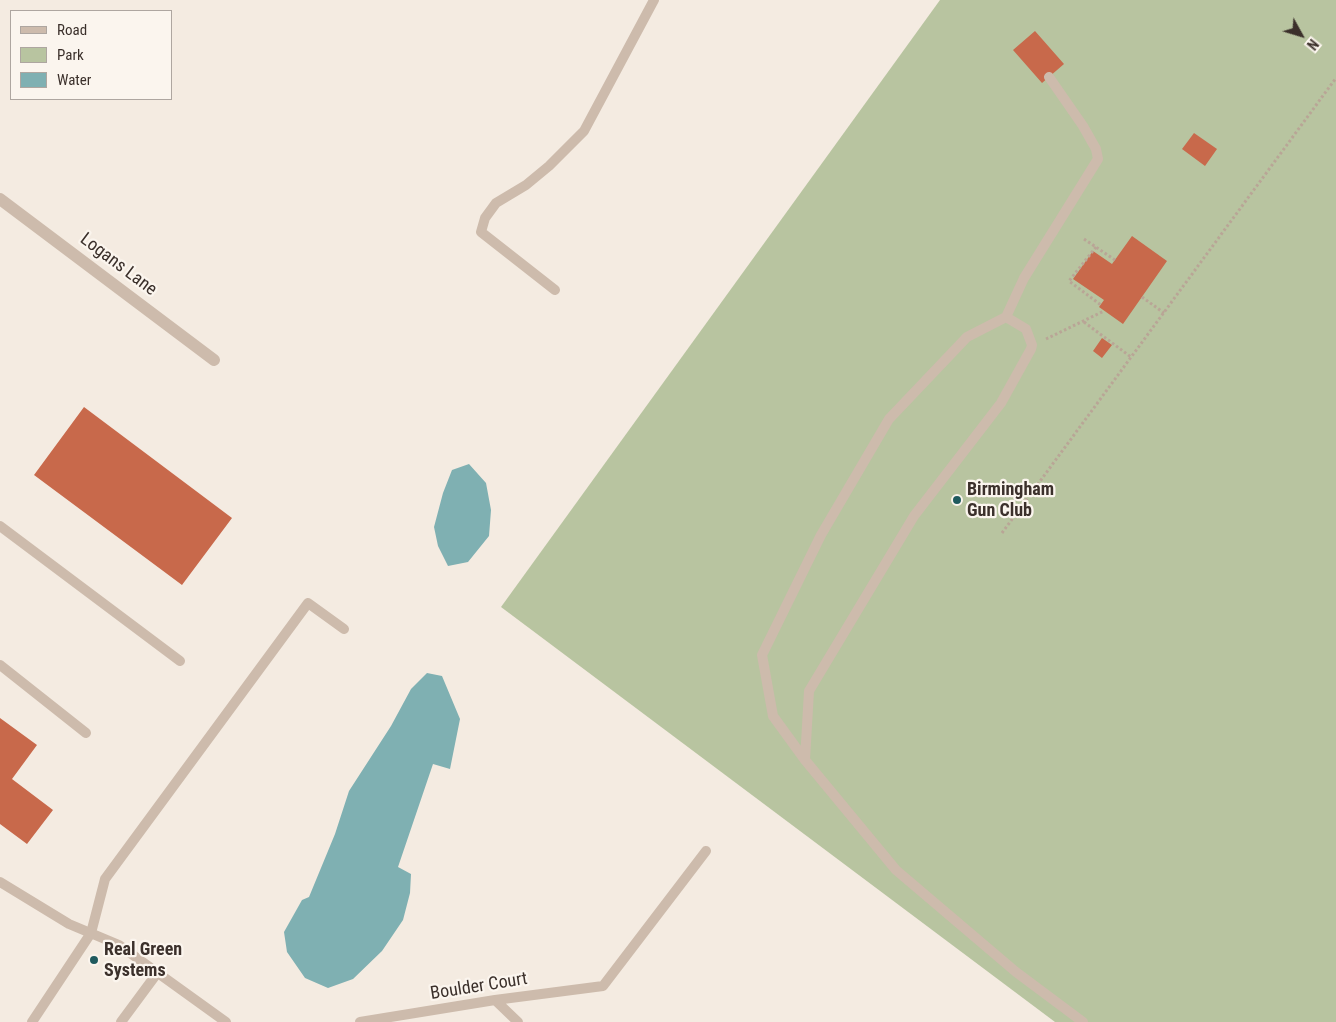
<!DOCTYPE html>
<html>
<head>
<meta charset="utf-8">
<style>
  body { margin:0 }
  #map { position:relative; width:1336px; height:1022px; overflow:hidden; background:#f4ebe1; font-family:"Roboto Condensed",sans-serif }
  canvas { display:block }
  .legend { position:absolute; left:10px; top:10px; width:162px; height:90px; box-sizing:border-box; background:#fbf5ee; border:1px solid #aea6a0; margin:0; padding:6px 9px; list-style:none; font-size:15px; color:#3b302b }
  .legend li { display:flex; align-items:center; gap:10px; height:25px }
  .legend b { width:25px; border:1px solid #aea6a0 }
  .north { position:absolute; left:1276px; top:10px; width:50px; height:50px; -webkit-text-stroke:4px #fbf5ee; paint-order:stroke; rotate:129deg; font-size:14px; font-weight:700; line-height:20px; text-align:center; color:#3b302b }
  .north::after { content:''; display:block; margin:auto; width:18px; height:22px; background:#3b302b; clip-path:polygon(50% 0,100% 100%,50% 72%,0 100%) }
</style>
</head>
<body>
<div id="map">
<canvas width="1336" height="1022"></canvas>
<ul class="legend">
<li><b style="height:6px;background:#cdbbac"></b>Road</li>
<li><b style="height:14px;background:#b8c4a0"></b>Park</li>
<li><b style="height:14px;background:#7fb0b2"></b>Water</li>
</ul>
<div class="north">N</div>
</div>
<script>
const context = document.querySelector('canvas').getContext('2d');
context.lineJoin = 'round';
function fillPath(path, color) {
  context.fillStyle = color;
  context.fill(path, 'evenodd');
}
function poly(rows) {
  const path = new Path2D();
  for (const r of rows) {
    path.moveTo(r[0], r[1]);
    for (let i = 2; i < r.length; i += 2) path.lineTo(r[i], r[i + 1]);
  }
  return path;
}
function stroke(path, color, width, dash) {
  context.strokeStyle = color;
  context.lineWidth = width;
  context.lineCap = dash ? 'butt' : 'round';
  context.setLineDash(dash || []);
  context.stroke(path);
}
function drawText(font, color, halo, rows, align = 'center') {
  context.font = font + ' "Roboto Condensed",sans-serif';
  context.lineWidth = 4.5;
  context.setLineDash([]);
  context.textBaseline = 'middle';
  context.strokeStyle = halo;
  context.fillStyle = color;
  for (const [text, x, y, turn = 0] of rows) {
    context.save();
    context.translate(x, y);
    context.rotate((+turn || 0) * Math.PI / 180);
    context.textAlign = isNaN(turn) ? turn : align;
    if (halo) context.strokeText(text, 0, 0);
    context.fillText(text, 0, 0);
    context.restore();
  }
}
fillPath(poly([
  [940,0,1336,0,1336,1022,1055,1022,501,607]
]), '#b8c4a0');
fillPath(poly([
  [469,464,486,483,491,510,489,536,468,562,448,566,438,546,434,527,443,493,452,470],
  [427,673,442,676,460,719,450,769,433,764,398,867,411,874,410,893,403,920,382,951,353,979,328,988,305,978,287,952,284,932,302,900,309,897,335,834,349,791,391,726,411,689]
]), '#7fb0b2');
fillPath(poly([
  [1035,31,1064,64,1042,83,1013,50],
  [1194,133,1217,149,1205,166,1182,149],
  [1132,236,1167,261,1123,324,1099,307,1104,300,1073,279,1093,251,1112,264],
  [1102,338,1112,345,1102,358,1093,351],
  [84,407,232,518,182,585,34,475],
  [0,718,37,745,12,779,53,810,27,844,0,824]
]), '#c8694b');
stroke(poly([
  [1084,239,1115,260],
  [1096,247,1069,281,1101,305],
  [1142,297,1164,313],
  [1084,322,1131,357],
  [1046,339,1104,311],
  [1002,533,1336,78]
]), '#b9a596', 3, [2.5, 2.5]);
stroke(poly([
  [555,290,481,232,485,218,496,203,526,185,549,166,584,131,654,0],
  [1006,317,1024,278,1098,159,1096,149,1083,126,1049,77],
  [0,526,180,661],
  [0,665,86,733],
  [805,760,809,691,914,516,1001,403,1031,349,1032,345,1026,329,1006,317,967,337,889,419,821,535,762,655,773,716,805,760,896,870,1016,972,1083,1022],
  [0,882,69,924,119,945,226,1022],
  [495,1000,518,1022],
  [32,1022,91,933,105,879,308,603,344,629],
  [121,1022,158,972],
  [360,1022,495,1000,603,986,706,851]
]), '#cdbbac', 10);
stroke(poly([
  [0,199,214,360]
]), '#cdbbac', 12);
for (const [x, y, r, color] of [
  [957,500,5,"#1f5a5e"],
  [94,960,5,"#1f5a5e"]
]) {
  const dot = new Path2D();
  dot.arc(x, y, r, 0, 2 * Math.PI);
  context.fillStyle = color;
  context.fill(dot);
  stroke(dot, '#fbf5ee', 2);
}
drawText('18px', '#3b302b', '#fbf5ee', [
  ["Logans Lane",118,265,37],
  ["Boulder Court",479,987,-9]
]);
drawText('bold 18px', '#3b302b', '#fbf5ee', [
  ["Birmingham",967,490],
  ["Gun Club",967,511],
  ["Real Green",104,950],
  ["Systems",104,971]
], 'left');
</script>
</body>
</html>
